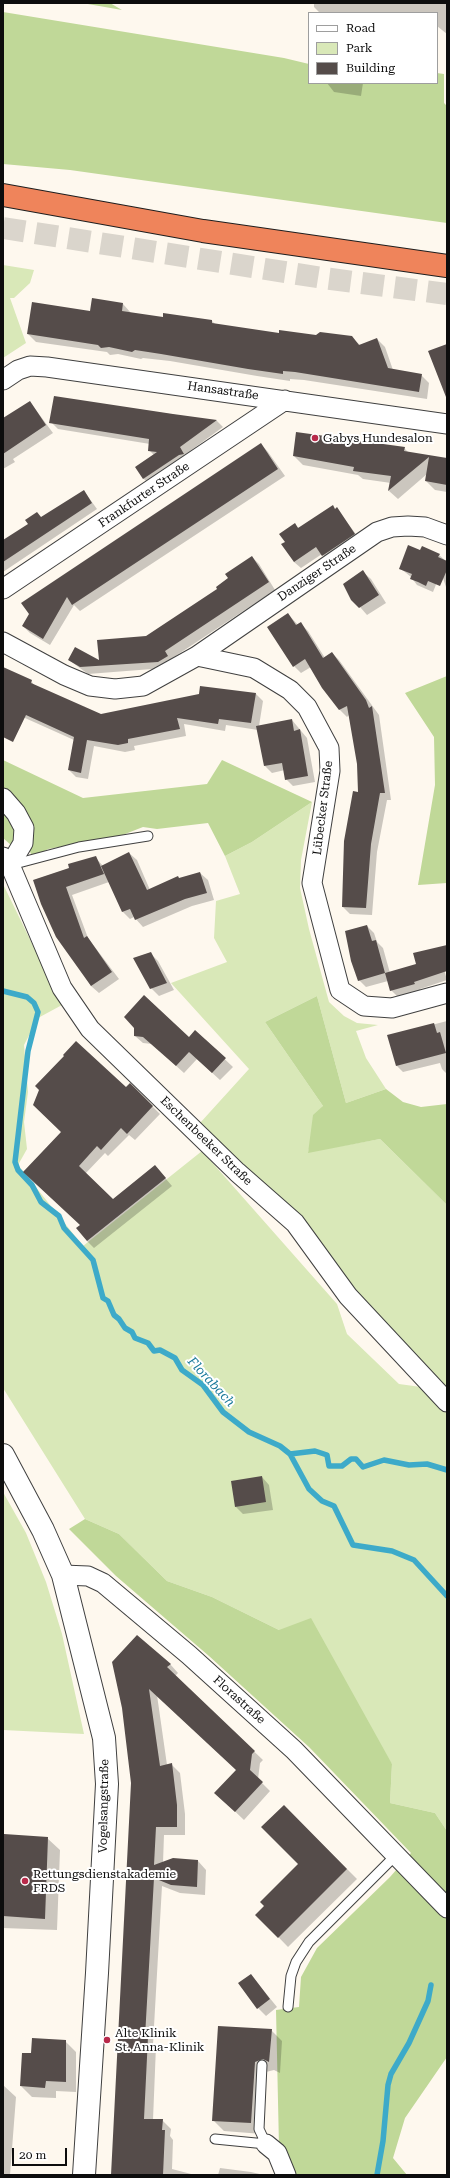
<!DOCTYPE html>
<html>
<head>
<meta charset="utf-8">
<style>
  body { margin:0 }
  #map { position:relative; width:450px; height:2178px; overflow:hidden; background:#fef8ee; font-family:"Roboto Serif",serif }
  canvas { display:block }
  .frame { position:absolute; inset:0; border:4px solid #0d0d0d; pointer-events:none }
  .legend { position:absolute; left:308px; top:12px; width:130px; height:72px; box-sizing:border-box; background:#fff; border:1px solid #9e9e9e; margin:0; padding:5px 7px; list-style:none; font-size:12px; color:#0d0d0d }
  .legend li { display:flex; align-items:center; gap:8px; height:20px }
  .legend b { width:20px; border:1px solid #9e9e9e }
  .scale { position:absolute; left:12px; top:2148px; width:55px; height:18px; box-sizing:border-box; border:2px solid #0d0d0d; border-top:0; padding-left:5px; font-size:12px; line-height:14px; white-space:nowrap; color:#0d0d0d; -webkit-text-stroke:3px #fff; paint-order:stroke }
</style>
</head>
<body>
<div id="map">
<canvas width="450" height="2178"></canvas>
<div class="frame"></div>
<ul class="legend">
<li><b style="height:5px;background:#fff"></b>Road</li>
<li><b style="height:11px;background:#d9e8b8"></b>Park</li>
<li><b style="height:11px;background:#554c4a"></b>Building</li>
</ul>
<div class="scale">20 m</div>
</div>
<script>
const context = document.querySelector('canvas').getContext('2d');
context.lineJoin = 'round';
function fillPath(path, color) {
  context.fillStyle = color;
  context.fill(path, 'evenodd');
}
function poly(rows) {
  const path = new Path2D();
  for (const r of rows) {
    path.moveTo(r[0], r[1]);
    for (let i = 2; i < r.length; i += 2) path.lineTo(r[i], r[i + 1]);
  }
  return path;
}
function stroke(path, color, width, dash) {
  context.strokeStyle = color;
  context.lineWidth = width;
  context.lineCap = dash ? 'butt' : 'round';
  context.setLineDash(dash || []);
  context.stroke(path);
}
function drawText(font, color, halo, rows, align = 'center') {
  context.font = font + ' "Roboto Serif",serif';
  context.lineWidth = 4;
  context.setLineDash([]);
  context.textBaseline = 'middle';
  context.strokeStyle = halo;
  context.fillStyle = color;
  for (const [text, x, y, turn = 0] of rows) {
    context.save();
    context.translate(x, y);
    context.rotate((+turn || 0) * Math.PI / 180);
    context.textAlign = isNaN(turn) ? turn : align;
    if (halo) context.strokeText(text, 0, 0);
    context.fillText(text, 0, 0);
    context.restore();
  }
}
fillPath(poly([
  [3,265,34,270,30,283,14,298,10,298,26,343,3,358],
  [312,802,301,860,300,888,309,929,329,1002,344,1016,357,1023,378,1025,356,1031,366,1058,386,1089,346,1103,317,996,265,1022,323,1106,308,1152,380,1139,447,1205,447,1395,200,1123,249,1069,171,983,227,962,214,938,216,901,240,894,225,856,252,842],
  [3,884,62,1005,38,1018,24,1045,28,1092,24,1122,27,1149,18,1165,83,1246,202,1151,337,1304,347,1334,399,1384,421,1387,447,1413,447,1831,435,1813,390,1803,392,1764,279,1630,212,1597,167,1581,119,1534,85,1519,3,1388],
  [3,1492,26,1533,46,1582,62,1634,84,1734,3,1730]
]), '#d9e8b8');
fillPath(poly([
  [82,3,110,3,122,10],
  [3,12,284,58,309,64,309,83,437,83,437,73,444,74,444,103,447,106,447,223,70,170,3,164],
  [447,676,447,883,418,885,435,785,434,737,405,693],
  [3,760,83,798,207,784,222,760,312,802,252,842,225,856,208,823,157,829,143,827,120,836,48,849,37,856,31,854,3,790],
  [3,811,14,829,17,841,12,846,3,838],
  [317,996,346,1103,386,1089,403,1102,421,1107,447,1104,447,1205,380,1139,308,1153,313,1115,323,1106,265,1022],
  [85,1519,119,1534,167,1581,212,1597,279,1630,311,1618,392,1764,390,1803,435,1813,447,1831,447,2057,405,2118,393,2158,407,2175,289,2175,279,2147,276,2010,299,2007,301,1977,317,1948,390,1877,411,1853,309,1747,209,1656,116,1576,69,1529]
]), '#c0d898');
fillPath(poly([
  [314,3,447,3,447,34,437,26,437,13,320,13,314,7],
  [327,83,363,83,361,96,334,92],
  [92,299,123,304,131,313,164,318,212,321,216,325,279,334,351,337,360,345,377,339,385,347,393,370,421,375,429,383,427,399,304,380,290,379,290,381,257,376,170,361,143,358,141,359,118,354,110,355,107,352,36,342,28,334,91,312],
  [54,397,217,421,223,427,186,454,190,461,150,485,143,478,154,455,149,450,150,444,58,429,51,422],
  [30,402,53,433,13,459,15,462,3,469,3,419],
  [261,444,268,452,285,476,80,611,74,605,50,645,30,633,23,626],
  [404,448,409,453,447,459,447,492,435,490,426,481,427,474,398,499,389,491,391,483,363,479,358,475,303,465,294,456],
  [84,491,97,509,3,572,3,539,4,541],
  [337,509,361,541,330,562,322,554,301,568,294,562,286,542,295,525,299,528],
  [421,552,438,554,447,562,447,590,441,572,433,592,417,585,411,577,400,568],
  [252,557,259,564,275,590,171,659,174,663,165,668,88,674,69,660,100,662,146,637,219,589],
  [363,572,371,579,386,603,367,615,360,607],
  [288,614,298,625,301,624,308,631,325,658,332,653,339,660,379,715,391,800,387,800,377,852,372,915,350,914,343,907,345,841,359,793,358,764,349,715,347,717,340,710,311,667,301,673,294,666],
  [3,669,31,681,36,687,101,715,256,694,263,701,259,726,292,720,307,738,315,782,293,786,286,779,285,770,272,773,265,766,258,730,226,725,225,731,184,724,186,736,134,746,135,750,125,752,94,746,88,779,76,777,69,770,74,740,25,718,18,711,3,704],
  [129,853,137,860,150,890,200,873,208,880,214,900,192,906,143,927,134,917,130,919,123,912,109,882,72,895,88,938,119,979,99,993,91,986,42,904,70,869,95,857,103,866],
  [367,926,374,933,377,942,383,948,390,973,417,965,447,946,447,968,444,969,447,980,420,989,421,991,398,997,391,990,388,981,366,987,359,980],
  [150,953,158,961,174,990,159,996,151,988],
  [447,1021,447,1074,442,1069,440,1063,403,1072,397,1066,389,1036],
  [195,1031,233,1067,220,1080,197,1059,184,1073,152,1044,143,1043,135,1036,189,1038],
  [130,1084,160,1114,135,1140,129,1135,108,1156,105,1153,85,1174,113,1200,155,1166,172,1186,94,1248,87,1241,82,1225,32,1179],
  [262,1477,269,1485,273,1510,243,1514,236,1507],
  [113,1662,170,1664,178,1673,175,1676,263,1760,260,1763,258,1779,270,1791,244,1820,224,1801,237,1770,157,1695,167,1765,171,1764,180,1773,185,1814,185,1835,164,1835,163,1863,198,1861,206,1870,205,1895,180,1893,162,1886,153,2044,156,2046,153,2120,162,2120,171,2129,170,2136,173,2140,172,2169,195,2175,112,2175,132,1783,123,1708],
  [284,1806,357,1879,288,1947,257,1915,299,1864],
  [5,1835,47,1838,60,1850,57,1930,3,1928],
  [251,1975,277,2007,266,2016,258,2008],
  [271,2030,282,2041,280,2073,274,2070,266,2072,262,2134,224,2131,213,2120],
  [65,2041,76,2052,76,2092,56,2091,56,2098,32,2097,21,2086,32,2054],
  [3,2085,16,2097,10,2175,3,2175],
  [220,2168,251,2172,264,2175,218,2175]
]), '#0003');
stroke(poly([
  [3,991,27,997,34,1003,38,1012,28,1051,15,1162,18,1170,32,1185,41,1202,59,1216,64,1228,93,1260,103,1298,108,1301,114,1315,119,1319,125,1328,132,1332,135,1338,148,1343,154,1351,160,1350,175,1358,182,1370,203,1385,223,1412,249,1432,280,1446,290,1454,309,1489,322,1501,334,1506,353,1545,392,1551,414,1560,447,1596],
  [290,1454,315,1451,327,1455,329,1466,342,1466,351,1459,356,1459,363,1467,384,1460,409,1465,427,1464,447,1470],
  [377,2175,383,2141,388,2085,391,2074,409,2043,428,2001,431,1985]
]), '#3daac9', 5.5);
fillPath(poly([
  [92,298,123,303,122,311,163,317,163,313,212,320,212,323,279,333,279,330,316,335,320,332,352,336,359,345,377,338,388,368,422,374,419,392,295,372,283,371,283,374,248,369,161,354,135,350,132,352,109,347,101,348,98,345,27,334,32,302,90,311],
  [447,344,447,397,446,397,428,351],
  [54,396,173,414,217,420,180,447,184,454,179,455,143,479,135,467,157,452,148,451,149,439,49,423],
  [30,401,46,425,3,454,3,418],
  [296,432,405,447,404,451,447,458,447,485,425,481,429,457,388,491,391,476,353,471,354,467,293,456],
  [261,443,278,469,72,605,67,597,43,639,22,626,29,614,21,603],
  [84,490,92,503,3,562,3,540,28,524,25,520,37,512,41,517],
  [333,505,335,509,337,507,355,534,322,556,316,547,294,562,281,544,285,542,279,534,295,523,298,528],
  [408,545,420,550,422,546,440,554,438,557,447,561,447,570,440,586,428,581,426,586,418,582,410,579,412,574,399,569],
  [252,556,269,582,165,651,168,656,158,662,80,667,68,660,75,647,99,660,97,640,146,636,217,589,216,587,228,578,225,574],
  [363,570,379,595,359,608,351,600,343,584],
  [288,613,296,625,301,622,323,658,332,652,366,700,369,708,372,706,385,793,380,793,371,844,366,908,342,907,344,841,353,791,358,792,357,764,347,706,339,710,322,688,305,659,293,667,267,627],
  [3,667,32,680,31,683,101,714,199,694,200,686,256,693,251,723,219,719,218,724,177,718,180,729,128,739,128,743,118,745,87,740,81,773,68,770,74,737,26,715,13,742,3,737],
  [292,719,294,731,300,729,308,776,285,780,282,763,264,766,256,726],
  [129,852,147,890,178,876,179,878,200,872,207,893,185,899,135,920,130,909,122,912,101,866],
  [96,856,104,874,66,887,84,938,87,936,112,972,91,986,56,937,41,904,33,880,69,868,68,864],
  [367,925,372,941,376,940,385,973,416,964,413,953,447,945,447,971,414,982,415,984,390,991,385,973,358,981,351,961,345,931],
  [151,952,167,983,150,989,133,958],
  [144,995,189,1037,195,1030,226,1058,212,1073,189,1052,176,1066,143,1037,134,1036,134,1028,124,1017],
  [434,1023,437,1033,440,1032,446,1053,396,1066,387,1035],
  [76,1041,126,1087,130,1083,153,1106,127,1134,121,1128,101,1150,97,1146,79,1166,113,1199,155,1165,166,1178,87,1241,76,1228,80,1225,23,1172,61,1132,33,1105,39,1090,35,1086,64,1056,63,1055],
  [262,1476,266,1502,235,1507,231,1481],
  [137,1635,171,1664,167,1667,255,1751,252,1754,250,1770,263,1782,235,1812,214,1793,236,1770,149,1689,160,1766,172,1763,177,1805,177,1827,156,1827,154,1865,173,1858,198,1860,197,1887,171,1885,154,1878,145,2037,148,2037,144,2119,163,2119,162,2130,165,2130,163,2175,111,2175,131,1783,122,1708,112,1662],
  [284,1805,347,1869,278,1938,255,1915,264,1906,260,1902,298,1864,261,1827],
  [4,1834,48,1837,45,1919,3,1916],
  [251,1974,270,1999,257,2009,238,1983],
  [218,2026,272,2029,269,2062,263,2059,255,2062,251,2123,212,2121],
  [32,2038,66,2040,66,2082,46,2081,45,2088,20,2086,22,2053,31,2053]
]), '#554c4a');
stroke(poly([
  [3,228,323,278,447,294]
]), '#dad5cc', 22, [22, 11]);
const service = poly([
  [11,865,79,847,148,836],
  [288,2007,291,1976,296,1962,309,1942,396,1855],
  [215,2139,266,2144,259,2129,262,2065]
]);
const minor = poly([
  [3,380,18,370,30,366,47,367,447,424],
  [3,589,285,400],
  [3,642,64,675,90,686,115,689,143,686,197,656,377,532,392,527,408,526,425,527,447,535],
  [197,656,254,668,290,690,307,707,329,748,330,771,312,883,340,990,364,1006,392,1008,447,993],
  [3,798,16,813,24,828,23,843,10,865],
  [3,857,10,865,62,988,90,1029,237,1172,295,1223,348,1296,447,1402],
  [63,1575,88,1576,103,1583,189,1655,294,1750,447,1908],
  [266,2144,277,2153,286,2175]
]);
const tertiary = poly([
  [3,1455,43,1530,63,1575,104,1738,107,1784,97,1973,84,2175]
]);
const motorway = poly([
  [3,195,203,231,447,266]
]);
stroke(service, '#404040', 11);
stroke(minor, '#404040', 21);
stroke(tertiary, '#404040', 24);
stroke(motorway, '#1e1e1e', 24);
stroke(service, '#fff', 9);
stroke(minor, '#fff', 19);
stroke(tertiary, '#fff', 22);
stroke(motorway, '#ef845b', 22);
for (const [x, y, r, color] of [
  [315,438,4,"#b82a4a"],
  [25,1881,4,"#b82a4a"],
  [107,2040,4,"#b82a4a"]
]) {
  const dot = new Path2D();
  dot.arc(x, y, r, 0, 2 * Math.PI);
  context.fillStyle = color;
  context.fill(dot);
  stroke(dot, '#fff', 1.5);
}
drawText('12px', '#0d0d0d', '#fff', [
  ["Hansastraße",223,391,8],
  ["Frankfurter Straße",144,495,-34],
  ["Danziger Straße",317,573,-34],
  ["Lübecker Straße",323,808,-83],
  ["Eschenbeeker Straße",206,1141,44],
  ["Florastraße",239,1700,42],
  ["Vogelsangstraße",104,1806,-89]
]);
drawText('12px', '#0d0d0d', '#fff', [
  ["Gabys Hundesalon",323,438],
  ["Rettungsdienstakademie",33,1874],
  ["FRDS",33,1888],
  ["Alte Klinik",115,2033],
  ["St. Anna-Klinik",115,2047]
], 'left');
drawText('italic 13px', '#1a7a9b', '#fff', [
  ["Florabach",211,1382,47]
]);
</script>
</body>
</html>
